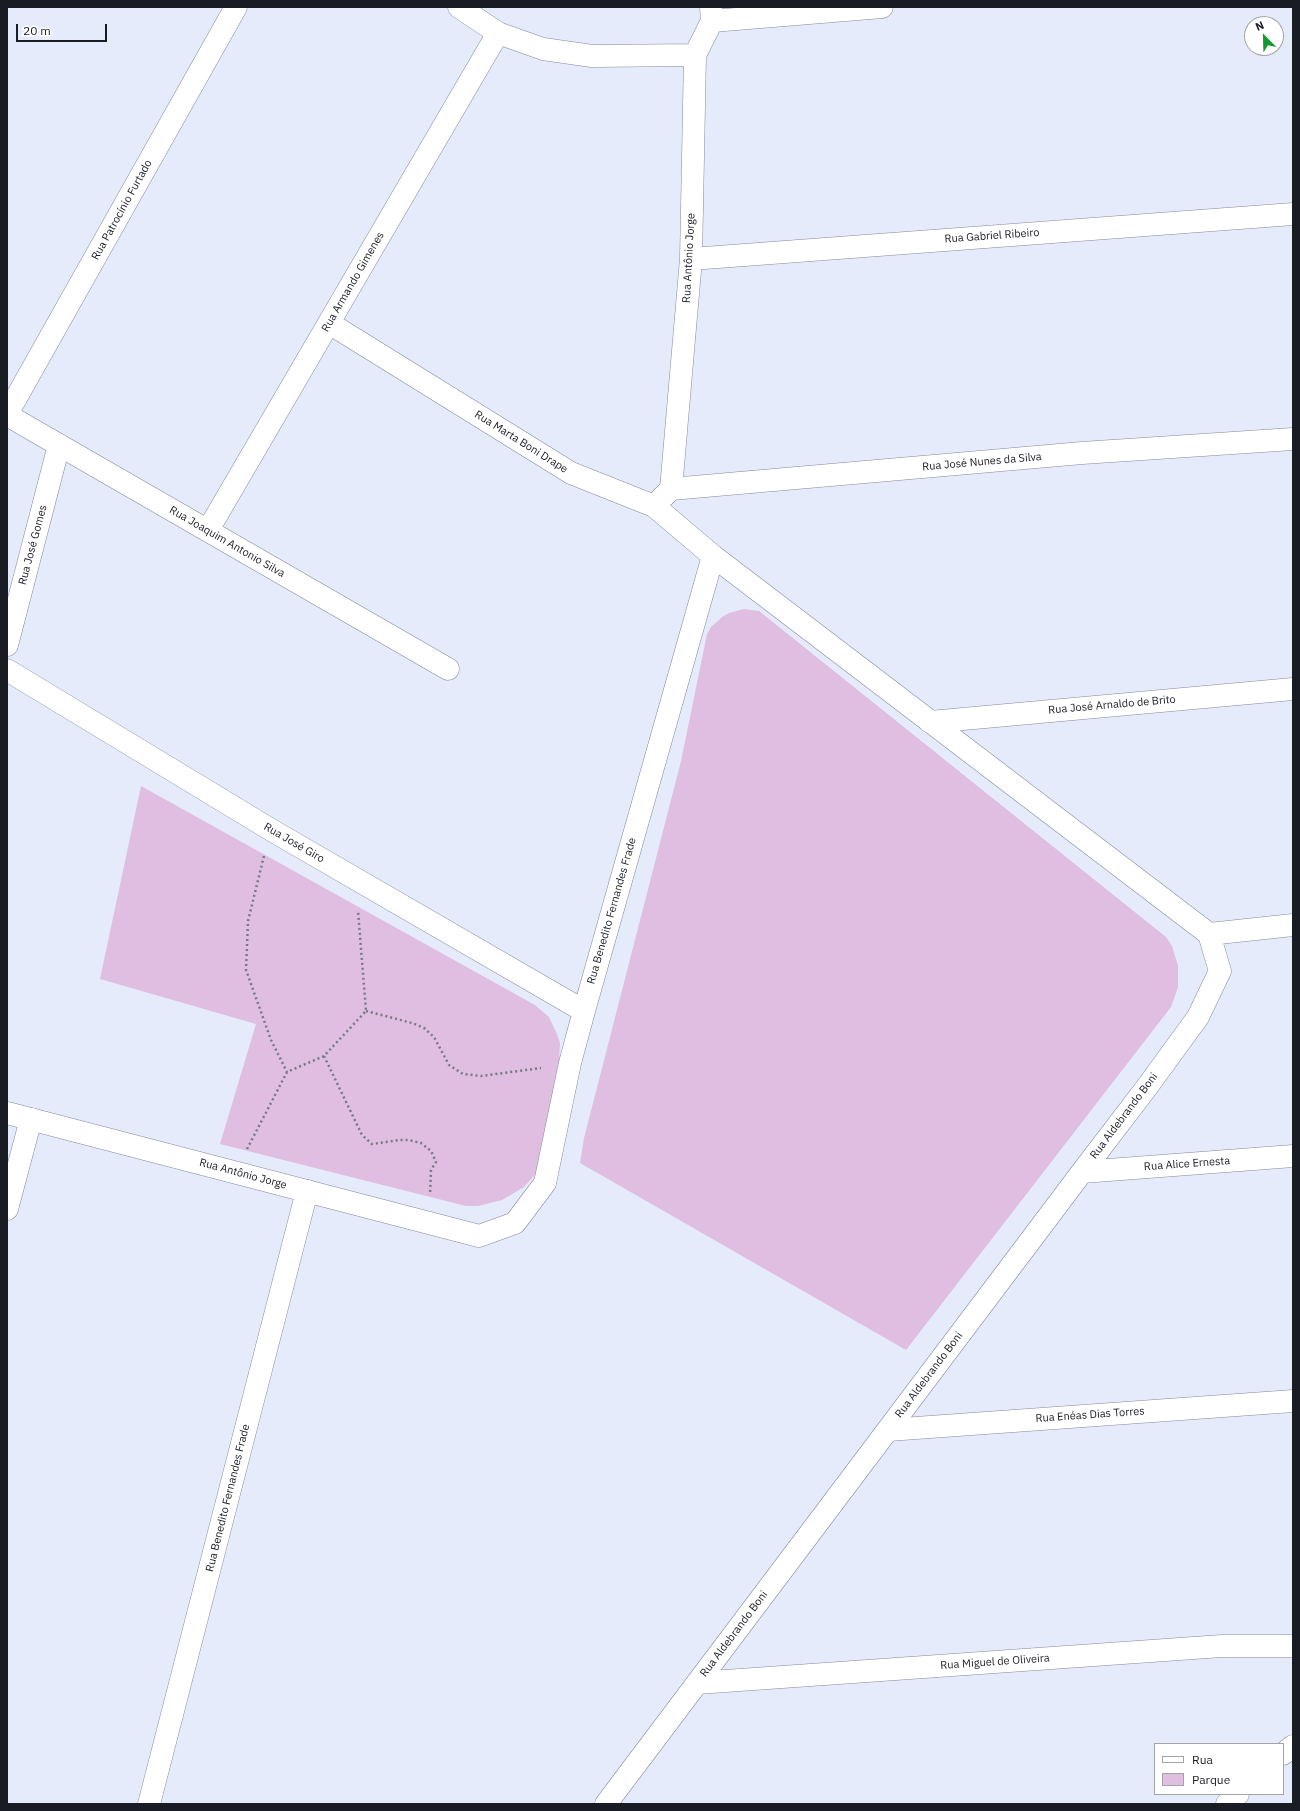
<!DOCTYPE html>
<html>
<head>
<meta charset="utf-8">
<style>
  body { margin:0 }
  #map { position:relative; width:1300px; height:1811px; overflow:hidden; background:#e6ebfc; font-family:"IBM Plex Sans",sans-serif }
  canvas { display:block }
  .frame { position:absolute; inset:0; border:8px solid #1a1c24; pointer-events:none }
  .legend { position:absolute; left:1154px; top:1743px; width:130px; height:52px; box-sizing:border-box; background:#fff; border:1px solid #a3a4a7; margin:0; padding:5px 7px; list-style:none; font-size:12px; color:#1a1c24 }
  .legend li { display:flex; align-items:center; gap:8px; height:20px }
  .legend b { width:20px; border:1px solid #a3a4a7 }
  .north { position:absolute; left:1244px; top:16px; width:40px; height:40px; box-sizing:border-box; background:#fff; border:1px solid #a3a4a7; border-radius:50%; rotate:337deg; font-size:11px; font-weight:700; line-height:16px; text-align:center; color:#1a1c24 }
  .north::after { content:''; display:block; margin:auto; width:14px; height:18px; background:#13992f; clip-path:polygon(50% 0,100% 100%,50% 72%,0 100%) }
  .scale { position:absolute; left:16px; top:24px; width:91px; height:18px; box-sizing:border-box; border:2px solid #1a1c24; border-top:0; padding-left:5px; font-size:12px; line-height:14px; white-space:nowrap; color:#1a1c24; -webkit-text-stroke:3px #fff; paint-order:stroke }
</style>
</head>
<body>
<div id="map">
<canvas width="1300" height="1811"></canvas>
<div class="frame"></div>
<ul class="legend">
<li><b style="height:5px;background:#fff"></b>Rua</li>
<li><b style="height:11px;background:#dfbee1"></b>Parque</li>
</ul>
<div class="north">N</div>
<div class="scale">20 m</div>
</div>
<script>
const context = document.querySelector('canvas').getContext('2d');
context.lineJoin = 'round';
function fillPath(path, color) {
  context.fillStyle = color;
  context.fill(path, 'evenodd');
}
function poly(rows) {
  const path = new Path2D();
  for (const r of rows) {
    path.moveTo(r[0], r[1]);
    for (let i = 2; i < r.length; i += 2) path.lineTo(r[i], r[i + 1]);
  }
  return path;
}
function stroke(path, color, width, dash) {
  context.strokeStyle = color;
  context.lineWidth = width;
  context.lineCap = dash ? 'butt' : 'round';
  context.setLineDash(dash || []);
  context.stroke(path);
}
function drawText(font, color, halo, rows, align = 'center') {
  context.font = font + ' "IBM Plex Sans",sans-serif';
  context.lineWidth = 4;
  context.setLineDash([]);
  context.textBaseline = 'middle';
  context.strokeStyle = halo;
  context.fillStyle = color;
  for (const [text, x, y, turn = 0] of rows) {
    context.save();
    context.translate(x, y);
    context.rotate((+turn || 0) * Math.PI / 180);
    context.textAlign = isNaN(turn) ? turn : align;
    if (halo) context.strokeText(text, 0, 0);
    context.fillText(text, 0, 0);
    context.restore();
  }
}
fillPath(poly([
  [744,609,759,611,1166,937,1172,946,1178,966,1178,987,1171,1007,906,1350,580,1163,584,1138,681,761,707,634,711,627,722,617,729,613],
  [141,786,535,1005,549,1017,557,1034,560,1043,559,1062,540,1169,524,1187,502,1200,478,1206,466,1206,220,1144,256,1024,100,979]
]), '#dfbee1');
const minor = poly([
  [459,7,498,33,543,49,592,56,695,55],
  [712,21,882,7],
  [691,259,1293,214],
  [329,323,571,473,654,506,713,556,1209,934],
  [7,414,236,7],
  [7,415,448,669],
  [671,489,1082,453,1293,439],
  [661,499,671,489,691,259,695,55,712,21,711,7],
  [208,530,498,33],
  [7,645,59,445],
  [7,670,273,831,584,1011],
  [930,722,1293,689],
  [1209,934,1293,925],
  [7,1113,479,1236,515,1223,545,1183,570,1063,584,1011,713,556],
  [1082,1172,1293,1156],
  [888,1430,1293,1401],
  [697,1683,1222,1646,1293,1646],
  [1283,1754,1293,1746],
  [606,1804,1082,1172,1147,1087,1198,1017,1220,971,1209,934],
  [1227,1804,1238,1794]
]);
const tertiary = poly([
  [7,1209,31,1119],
  [149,1804,307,1191]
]);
stroke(minor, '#83899c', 23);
stroke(tertiary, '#83899c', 23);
stroke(poly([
  [264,856,248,921,246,970,271,1040,287,1072],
  [366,1011,412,1023,424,1028,434,1037,449,1065,463,1074,481,1076,541,1068],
  [324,1056,362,1135,372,1144,399,1140,408,1140,421,1143,431,1151,436,1162,431,1170,430,1195],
  [247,1149,287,1072,324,1056,366,1011,358,911]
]), '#767a86', 2.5, [2, 3]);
stroke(minor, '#fff', 22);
stroke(tertiary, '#fff', 22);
drawText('11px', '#1a1c24', '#fff', [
  ["Rua Patrocínio Furtado",122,210,-61],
  ["Rua Gabriel Ribeiro",992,236,-4],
  ["Rua Antônio Jorge",689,258,-87],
  ["Rua Armando Gimenes",353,282,-60],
  ["Rua Marta Boni Drape",521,442,32],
  ["Rua José Nunes da Silva",982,462,-5],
  ["Rua Joaquim Antonio Silva",227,542,30],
  ["Rua José Gomes",33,545,-75],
  ["Rua José Arnaldo de Brito",1112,705,-5],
  ["Rua José Giro",294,843,30],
  ["Rua Benedito Fernandes Frade",612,911,-74],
  ["Rua Aldebrando Boni",1124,1116,-53],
  ["Rua Alice Ernesta",1187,1164,-4],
  ["Rua Antônio Jorge",243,1174,15],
  ["Rua Aldebrando Boni",929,1375,-53],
  ["Rua Enéas Dias Torres",1090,1415,-4],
  ["Rua Benedito Fernandes Frade",228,1498,-76],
  ["Rua Aldebrando Boni",734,1634,-53],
  ["Rua Miguel de Oliveira",995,1662,-4]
]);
</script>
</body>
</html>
